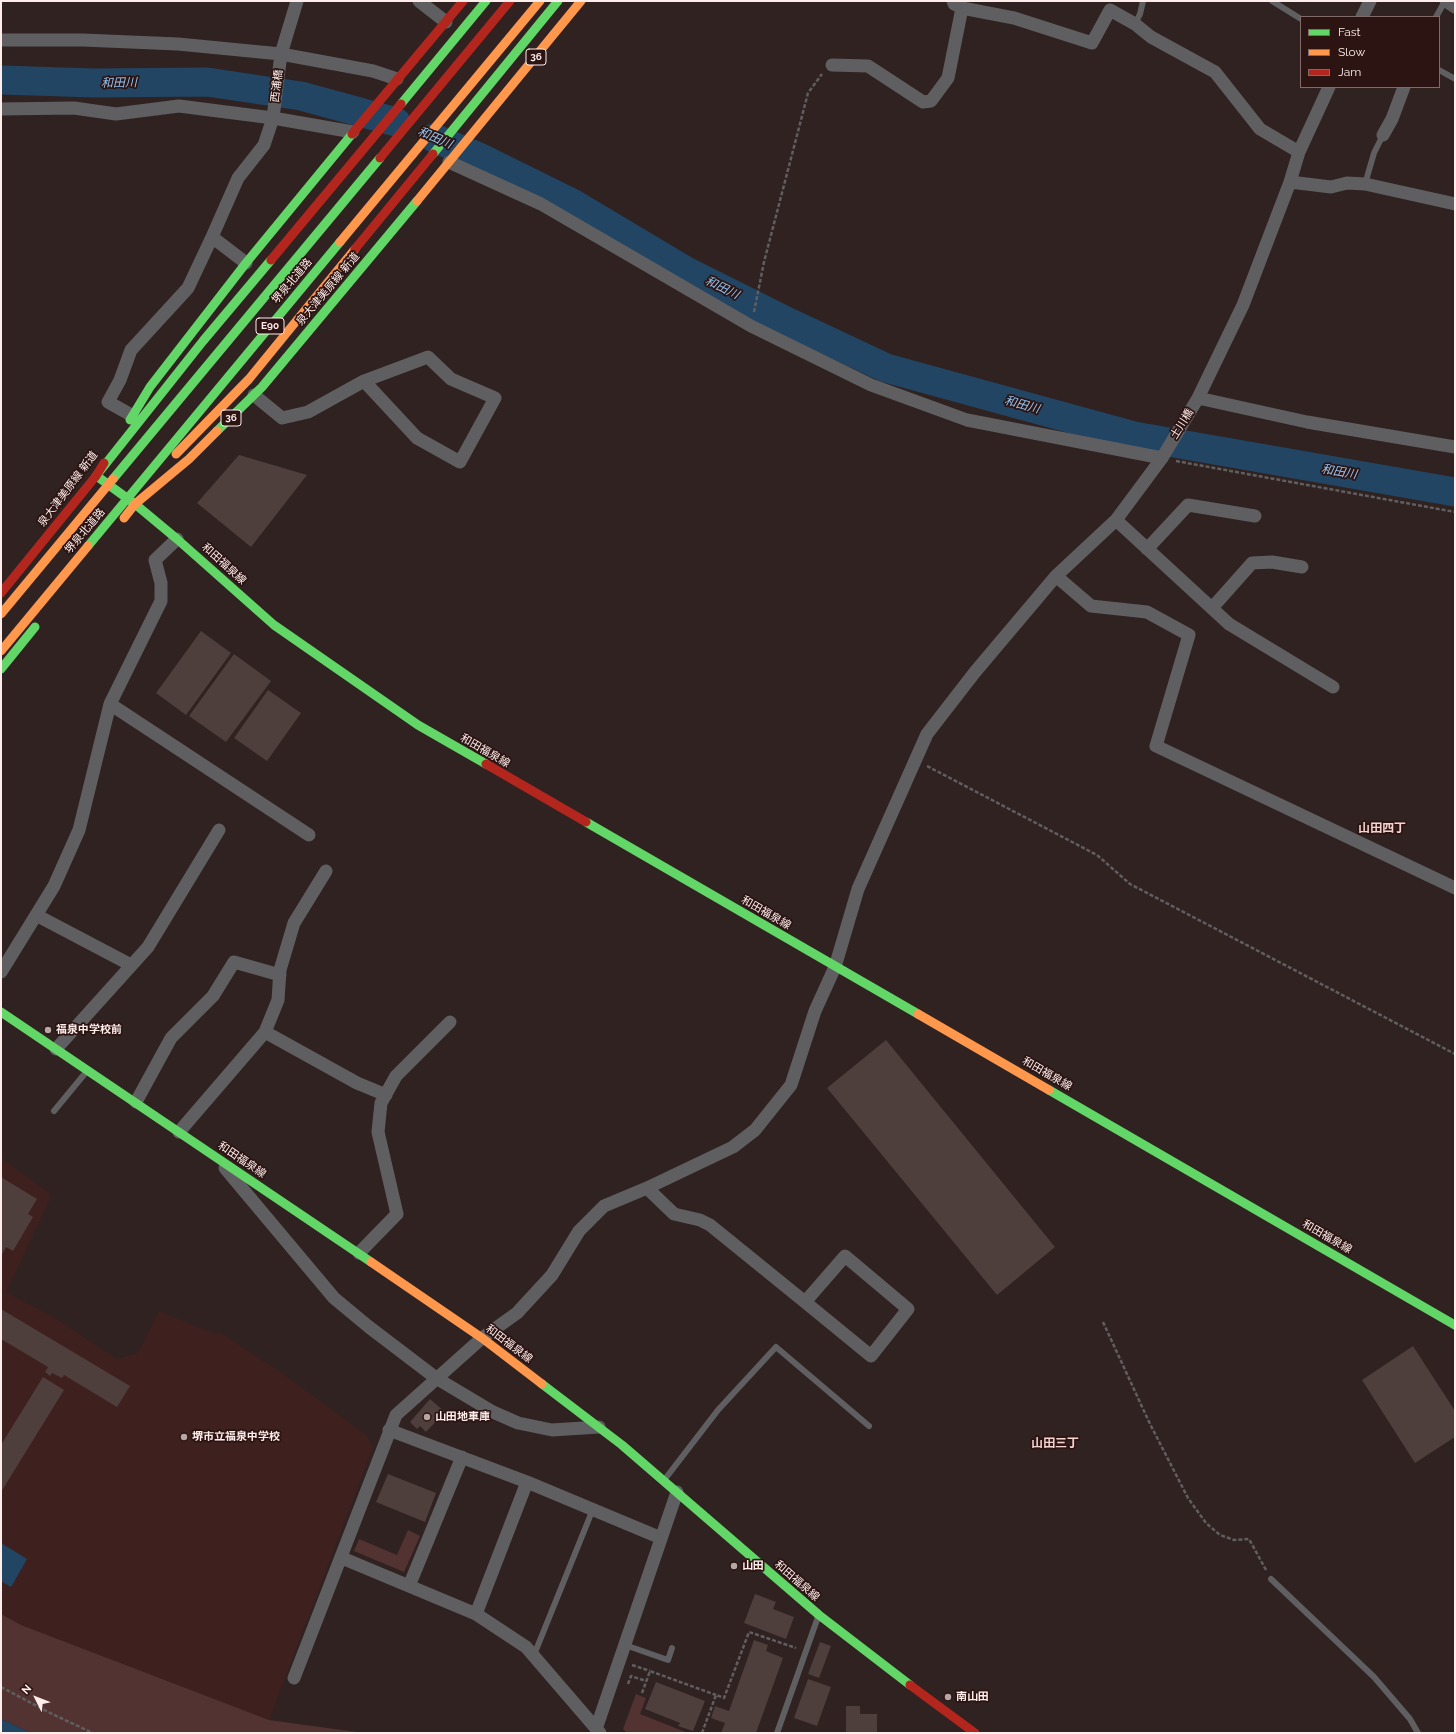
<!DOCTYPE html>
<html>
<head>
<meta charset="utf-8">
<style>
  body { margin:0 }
  #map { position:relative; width:1456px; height:1734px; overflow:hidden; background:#2f2221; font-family:Raleway,sans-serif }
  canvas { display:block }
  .frame { position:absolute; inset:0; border:2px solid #ffedeb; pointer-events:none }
  .legend { position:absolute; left:1300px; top:16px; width:140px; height:72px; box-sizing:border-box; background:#2b1412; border:1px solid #806b69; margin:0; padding:5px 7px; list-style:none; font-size:12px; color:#ffedeb }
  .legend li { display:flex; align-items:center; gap:8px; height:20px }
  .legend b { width:20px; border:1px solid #806b69 }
  .north { position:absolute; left:16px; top:1678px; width:40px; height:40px; -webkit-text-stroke:3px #2b1412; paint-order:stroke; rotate:312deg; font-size:11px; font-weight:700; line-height:16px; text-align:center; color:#ffedeb }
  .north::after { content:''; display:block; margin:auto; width:14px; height:18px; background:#ffedeb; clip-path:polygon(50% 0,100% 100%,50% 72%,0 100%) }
</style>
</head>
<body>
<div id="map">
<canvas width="1456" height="1734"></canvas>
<div class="frame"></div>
<ul class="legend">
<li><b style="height:5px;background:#63d668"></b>Fast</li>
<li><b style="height:5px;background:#ff974d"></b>Slow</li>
<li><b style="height:5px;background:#b3261e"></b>Jam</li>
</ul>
<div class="north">N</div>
</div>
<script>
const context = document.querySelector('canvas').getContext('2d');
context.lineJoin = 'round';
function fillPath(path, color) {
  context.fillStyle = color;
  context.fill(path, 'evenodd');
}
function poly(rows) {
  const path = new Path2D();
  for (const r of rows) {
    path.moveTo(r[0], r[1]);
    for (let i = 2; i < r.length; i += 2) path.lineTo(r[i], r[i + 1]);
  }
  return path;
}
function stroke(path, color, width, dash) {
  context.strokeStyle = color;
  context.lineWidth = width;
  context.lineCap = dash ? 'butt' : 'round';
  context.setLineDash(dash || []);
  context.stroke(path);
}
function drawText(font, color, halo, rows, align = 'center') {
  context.font = font + ' Raleway,"Noto Sans JP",sans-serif';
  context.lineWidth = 3.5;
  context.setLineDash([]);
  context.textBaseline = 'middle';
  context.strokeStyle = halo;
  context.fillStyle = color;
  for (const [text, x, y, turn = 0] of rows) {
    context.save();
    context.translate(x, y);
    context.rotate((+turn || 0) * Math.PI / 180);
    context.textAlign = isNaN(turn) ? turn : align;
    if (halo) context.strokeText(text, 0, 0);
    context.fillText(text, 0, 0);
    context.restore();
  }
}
fillPath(poly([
  [1,1158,49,1193,50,1199,6,1292,55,1318,117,1359,138,1353,159,1311,215,1334,219,1332,279,1371,365,1434,373,1447,269,1720,21,1625,1,1614]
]), '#3e211f');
fillPath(poly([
  [408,1530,420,1536,404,1572,354,1551,359,1539,397,1555],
  [1,1614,21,1625,269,1720,364,1733,31,1733,1,1719],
  [636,1694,646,1698,640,1714,688,1733,627,1733,623,1729]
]), '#533331');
fillPath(poly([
  [1,1543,27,1559,11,1587,1,1581],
  [1,1719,31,1733,1,1733]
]), '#224564');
stroke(poly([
  [1,80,95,83,207,82,301,96,396,122],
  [434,138,479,157,572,203,686,271,788,322,886,368,1134,436,1455,492]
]), '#224564', 29);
fillPath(poly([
  [239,455,307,475,251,547,197,503],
  [201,631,231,653,186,715,156,693],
  [234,654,271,681,226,742,189,716],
  [268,690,301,713,267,761,234,738],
  [886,1040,1055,1247,997,1295,827,1088],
  [1,1177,37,1199,28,1214,33,1217,13,1251,6,1247,1,1256],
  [1,1309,130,1386,117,1407,64,1375,62,1378,52,1373,50,1376,45,1372,48,1367,1,1339],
  [1413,1346,1455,1411,1455,1437,1415,1463,1362,1380],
  [43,1377,64,1390,1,1492,1,1445],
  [430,1399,445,1412,426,1432,420,1426,417,1429,410,1422],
  [388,1474,436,1493,425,1522,376,1502],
  [755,1594,776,1602,773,1609,794,1617,786,1639,744,1623],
  [754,1640,768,1645,766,1651,783,1658,756,1733,721,1733,725,1723,711,1718,715,1706,729,1711],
  [820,1642,831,1646,819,1678,808,1674],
  [808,1679,831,1687,817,1726,794,1718],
  [656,1682,705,1701,693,1731,678,1726,680,1723,645,1709],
  [846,1706,860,1706,860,1714,877,1714,877,1733,846,1733]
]), '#4e3e3c');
stroke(poly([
  [754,312,764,262,808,93,822,74],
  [1176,461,1455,512],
  [927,766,1097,855,1130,884,1455,1054],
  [1103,1322,1150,1424,1188,1498,1206,1523,1220,1535,1234,1540,1249,1539,1266,1570],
  [632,1665,650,1671],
  [628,1684,631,1676,646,1681],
  [1,1687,52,1714,93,1733],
  [642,1693,650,1671,716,1695],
  [702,1733,716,1695,724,1698,749,1632,796,1648]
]), '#615e5f', 2.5, [4, 2]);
stroke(poly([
  [1272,1,1301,19],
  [1436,17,1445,1],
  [1135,24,1140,14,1143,1],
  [1439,70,1455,79],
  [1365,184,1374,153,1383,135],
  [54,1111,87,1071],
  [665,1479,718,1410,776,1347,869,1426],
  [1271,1579,1374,1677,1410,1719,1418,1733],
  [625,1645,668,1660,672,1648],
  [534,1655,593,1509],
  [777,1733,818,1617]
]), '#5f5f62', 6);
stroke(poly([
  [419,1,446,22],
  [953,1,954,4,962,8,1014,18,1092,43,1110,10,1135,24,1151,37,1215,72,1260,129,1299,152],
  [1446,1,1455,7],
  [1362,17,1370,1],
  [1,40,83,40,178,44,281,54,373,71,397,79],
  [832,65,868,66,923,102,931,101,948,78,962,8],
  [1,109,74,108,116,114,179,106,273,118,353,132],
  [1383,135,1392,119,1404,87],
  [449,162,541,204,751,326,871,385,967,420,1162,458],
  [1290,182,1331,187,1347,183,1365,184,1455,204],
  [246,263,212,237,238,178,264,145,273,118,281,54,297,1],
  [254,395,282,418,308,412,364,381,428,357,451,379,495,398,460,462,417,438,364,381],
  [1198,398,1307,422,1455,447],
  [133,416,108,402,120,380,131,350,188,288,212,237],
  [1116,520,1229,624,1333,687],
  [1147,549,1188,505,1255,516],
  [1056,576,1091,606,1147,612,1189,635,1156,746,1455,888],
  [1212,608,1252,563,1272,562,1302,567],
  [110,704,309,835],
  [36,915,131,965],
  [1,972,54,886,79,830,110,704,161,601,161,583,155,560,177,539],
  [265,1032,357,1083,386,1095],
  [56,1049,148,947,219,830],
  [136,1102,171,1038,213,996,234,962,280,975],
  [179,1132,265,1032,278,1000,280,970,294,923,326,871],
  [225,1168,334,1298,369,1327,436,1378,493,1412,518,1423,552,1430,599,1427],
  [647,1188,674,1214,700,1220,710,1225,805,1302,871,1356,908,1309,845,1256,805,1302],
  [359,1253,397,1214,378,1132,381,1103,396,1076,450,1022],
  [389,1430,527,1482,661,1538],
  [342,1558,476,1614,526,1647,600,1733],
  [409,1586,462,1457],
  [476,1614,527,1482],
  [294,1678,396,1415,482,1338,517,1313,552,1275,579,1231,604,1206,647,1188,733,1147,755,1130,791,1085,815,1011,835,967,858,889,927,734,975,672,1056,576,1116,520,1162,458,1198,398,1243,305,1290,182,1299,152,1329,87],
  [596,1729,677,1492]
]), '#5f5f62', 13);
stroke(poly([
  [401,104,486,1],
  [433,154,558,1],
  [130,420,150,387,246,263,352,134],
  [217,431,262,387,417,201],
  [96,476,203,341,271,260],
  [98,477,135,504,177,539,274,625,418,725,486,764],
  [1,669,35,627],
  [586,822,918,1014],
  [1,1012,371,1262],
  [1049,1090,1455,1325],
  [542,1384,622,1445,819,1615,910,1685]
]), '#63d668', 9);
stroke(poly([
  [417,201,581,1],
  [176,454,249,379,355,249],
  [124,518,135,504,189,459,217,431],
  [918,1014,1049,1090],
  [371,1262,482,1338,542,1384]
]), '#ff974d', 9);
stroke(poly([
  [352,134,463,1],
  [355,249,433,154],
  [271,260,401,104],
  [1,593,96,476,104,463],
  [486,764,586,822],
  [910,1685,975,1733]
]), '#b3261e', 9);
stroke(poly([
  [113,479,380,158],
  [88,546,340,242]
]), '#63d668', 9);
stroke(poly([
  [340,242,540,1],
  [1,614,113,479],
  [1,651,88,546]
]), '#ff974d', 9);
stroke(poly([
  [380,158,510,1]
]), '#b3261e', 9);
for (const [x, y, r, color] of [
  [48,1030,4,"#b6a6a4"],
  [427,1417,4,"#b6a6a4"],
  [184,1437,4,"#b6a6a4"],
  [734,1566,4,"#b6a6a4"],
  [948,1697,4,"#b6a6a4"]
]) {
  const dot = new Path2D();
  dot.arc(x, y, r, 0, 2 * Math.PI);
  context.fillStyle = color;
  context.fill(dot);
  stroke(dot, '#2b1412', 1.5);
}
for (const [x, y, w] of [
  [536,57,20],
  [270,326,28],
  [231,418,20]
]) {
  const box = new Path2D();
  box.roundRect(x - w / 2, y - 8, w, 16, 3);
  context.fillStyle = '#2b1412';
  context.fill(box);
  stroke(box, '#ffedeb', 1);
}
drawText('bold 10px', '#ffedeb', null, [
  ["36",536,57],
  ["E90",270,326],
  ["36",231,418]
]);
drawText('11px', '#ffedeb', '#2b1412', [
  ["西浦橋",277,86,-83],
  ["堺泉北道路",292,281,-50],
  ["泉大津美原線 新道",328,289,-50],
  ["土川橋",1182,424,-58],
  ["泉大津美原線 新道",68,489,-53],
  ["堺泉北道路",85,531,-50],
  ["和田福泉線",224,564,42],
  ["和田福泉線",485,751,30],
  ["和田福泉線",766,913,30],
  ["和田福泉線",1047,1074,30],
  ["和田福泉線",242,1160,34],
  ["和田福泉線",1327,1237,30],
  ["和田福泉線",509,1344,37],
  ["和田福泉線",797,1581,41]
]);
drawText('bold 11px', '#ffedeb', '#2b1412', [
  ["福泉中学校前",56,1030],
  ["山田地車庫",435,1417],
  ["堺市立福泉中学校",192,1437],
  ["山田",742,1566],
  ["南山田",956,1697]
], 'left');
drawText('italic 12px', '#93c4f3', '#2b1412', [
  ["和田川",119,83,-1],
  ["和田川",435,138,23],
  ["和田川",722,288,26],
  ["和田川",1022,405,15],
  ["和田川",1339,472,10]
]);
drawText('bold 12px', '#f4d2cf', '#2b1412', [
  ["山田四丁",1382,828],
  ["山田三丁",1055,1443]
]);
</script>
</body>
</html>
